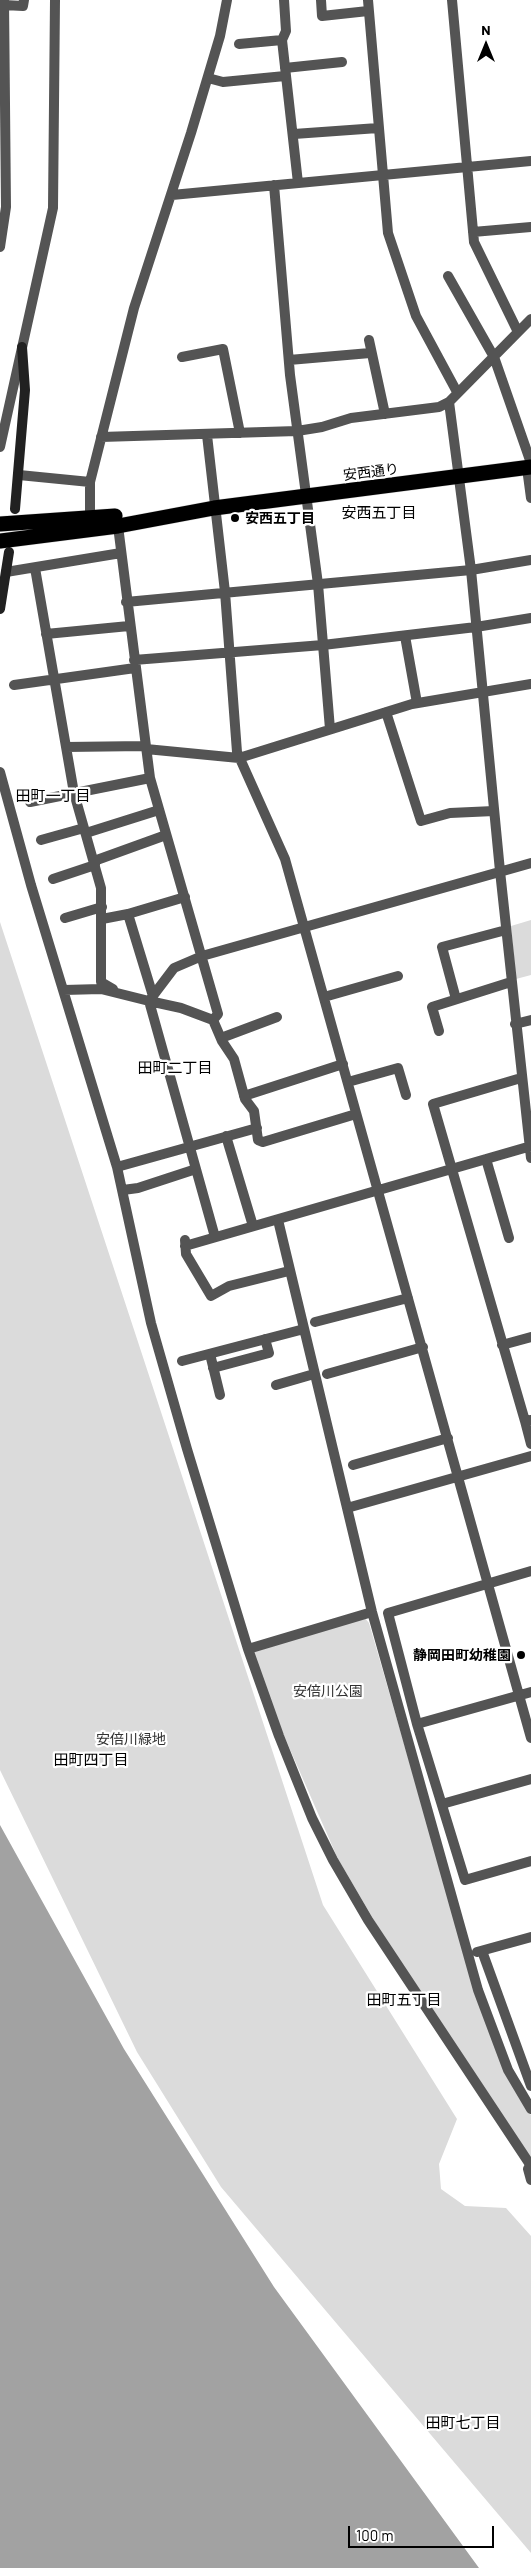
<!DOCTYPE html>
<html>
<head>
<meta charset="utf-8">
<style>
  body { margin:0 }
  #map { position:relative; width:531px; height:2568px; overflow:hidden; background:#fff; font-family:Barlow,sans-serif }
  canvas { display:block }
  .north { position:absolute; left:461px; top:20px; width:50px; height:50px; -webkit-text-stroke:4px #fff; paint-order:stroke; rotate:0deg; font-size:14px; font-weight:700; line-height:20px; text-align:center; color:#000 }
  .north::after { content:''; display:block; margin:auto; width:18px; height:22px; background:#000; clip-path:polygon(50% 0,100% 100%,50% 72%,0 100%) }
  .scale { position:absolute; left:348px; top:2526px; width:146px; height:22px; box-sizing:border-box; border:2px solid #000; border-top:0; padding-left:6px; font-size:15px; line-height:18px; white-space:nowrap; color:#000; -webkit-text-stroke:4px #fff; paint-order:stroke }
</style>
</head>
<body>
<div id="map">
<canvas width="531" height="2568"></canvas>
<div class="north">N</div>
<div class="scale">100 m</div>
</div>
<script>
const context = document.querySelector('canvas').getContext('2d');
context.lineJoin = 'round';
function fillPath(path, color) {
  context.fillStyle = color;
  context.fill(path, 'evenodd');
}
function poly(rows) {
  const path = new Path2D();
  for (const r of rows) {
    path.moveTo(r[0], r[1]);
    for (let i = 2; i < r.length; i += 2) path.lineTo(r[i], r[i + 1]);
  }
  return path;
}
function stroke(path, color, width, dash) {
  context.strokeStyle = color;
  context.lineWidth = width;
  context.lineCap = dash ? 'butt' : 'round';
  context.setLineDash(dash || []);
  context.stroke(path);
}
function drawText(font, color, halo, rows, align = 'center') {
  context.font = font + ' Barlow,"Noto Sans JP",sans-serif';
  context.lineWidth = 4.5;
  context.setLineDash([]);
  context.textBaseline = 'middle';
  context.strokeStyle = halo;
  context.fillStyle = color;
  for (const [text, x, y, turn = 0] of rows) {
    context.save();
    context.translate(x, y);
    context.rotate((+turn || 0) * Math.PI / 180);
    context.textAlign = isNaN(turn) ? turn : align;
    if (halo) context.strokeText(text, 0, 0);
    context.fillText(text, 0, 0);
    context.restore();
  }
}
fillPath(poly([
  [531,920,531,975,516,979,511,926],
  [0,922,323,1905,457,2119,439,2164,441,2189,465,2206,506,2208,531,2236,531,2553,221,2187,137,2052,0,1770],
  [364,1617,369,1623,452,1909,519,2098,531,2115,531,2158,378,1927,338,1859,278,1722,253,1651]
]), '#dbdbdb');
fillPath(poly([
  [0,1825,124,2049,274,2287,479,2568,0,2568]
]), '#a2a2a2');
const highway = poly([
  [0,524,115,516],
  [0,541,118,526,214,508,531,467]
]);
stroke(highway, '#dbdbdb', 16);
stroke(poly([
  [284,0,286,31,282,40,298,183],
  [321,0,322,16,368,11],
  [368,0,388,233,416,316,457,392],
  [452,0,474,242,518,332],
  [4,5,23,6,24,0],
  [239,44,282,40],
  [285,68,342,62],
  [208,78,223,82,285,76],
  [294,134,378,128],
  [274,185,290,375,318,584,330,729],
  [172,195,531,161],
  [473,232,531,227],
  [0,247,6,207,4,0],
  [448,276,494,357,531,463],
  [369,340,385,414],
  [182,357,223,349,240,433],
  [289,360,370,353],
  [449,402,471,570,500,871,531,1158],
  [207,435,225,592,237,752,285,859,531,1738],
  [101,437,297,431,322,427,351,418,439,407,449,402,531,319],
  [0,447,53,208,55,0],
  [527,468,531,498],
  [19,475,90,482],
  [90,519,90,482,134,308,191,133,220,36,227,0],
  [118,526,150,778,218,1014,213,1020],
  [35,568,74,793,101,888,101,982,113,989],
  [6,572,121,553],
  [126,602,471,570,531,560],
  [46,634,129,626],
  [405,636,417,703],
  [134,660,323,645,476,627,531,618],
  [14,685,135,668],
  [386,712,421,821,450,813,494,811],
  [66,747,145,746],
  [146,749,239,758,412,704,531,684],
  [0,772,31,885,117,1167,151,1323,187,1449,248,1649,279,1736,312,1818,333,1860,368,1920,531,2166],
  [30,802,150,778],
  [86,833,159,810],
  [41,840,84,828],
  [94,861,166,835],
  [53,879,95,865],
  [128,914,153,996],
  [65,918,102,907],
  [102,919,128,914,185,897],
  [64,990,101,989,149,1001,174,968,202,956,531,863],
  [324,997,398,976],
  [456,999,442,947,506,930],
  [515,1024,531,1020],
  [439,1031,432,1007,511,982],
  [221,1038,277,1017],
  [521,1078,433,1104,525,1421,531,1420],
  [348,1082,398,1068,406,1095],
  [244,1096,343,1064],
  [226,1136,253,1226],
  [486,1159,509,1238],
  [117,1167,257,1128],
  [123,1190,138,1188,196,1169],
  [278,1220,372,1612,478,1990,508,2070,531,2109],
  [215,1237,149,1001,181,1008,213,1020,222,1041,234,1059,245,1099,254,1111,258,1140,263,1142,356,1114],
  [185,1240,186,1254,211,1296,229,1286,289,1271],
  [185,1246,531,1146],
  [315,1322,408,1298],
  [502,1345,531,1337],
  [210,1354,220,1395],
  [182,1361,304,1329],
  [213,1368,269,1353,265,1339],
  [327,1374,423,1347],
  [276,1385,314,1374],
  [525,1421,531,1444],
  [353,1465,448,1438],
  [347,1508,531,1456],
  [531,1571,388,1613,417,1724,465,1880,531,1861],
  [248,1649,372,1612],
  [417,1724,531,1692],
  [442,1804,531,1779],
  [482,1951,531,2086],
  [477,1952,531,1937],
  [531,2163,528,2169,531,2180]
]), '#545454', 10);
stroke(poly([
  [15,509,25,390,22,347],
  [0,609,9,552]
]), '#212121', 10);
stroke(highway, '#000', 15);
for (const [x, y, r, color] of [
  [235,518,5,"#000"],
  [521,1655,5,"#000"]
]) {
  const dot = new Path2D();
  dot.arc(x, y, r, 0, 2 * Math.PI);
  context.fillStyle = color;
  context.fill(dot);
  stroke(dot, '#fff', 2);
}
drawText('14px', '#000', '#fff', [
  ["安西通り",371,472,-7]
]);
drawText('bold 14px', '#000', '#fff', [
  ["安西五丁目",245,518],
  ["静岡田町幼稚園",511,1655,"right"]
], 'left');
drawText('14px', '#323232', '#fff', [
  ["安倍川公園",328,1691],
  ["安倍川緑地",131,1739]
]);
drawText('15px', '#000', '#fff', [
  ["安西五丁目",379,513],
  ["田町一丁目",53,796],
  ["田町二丁目",175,1068],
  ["田町四丁目",91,1760],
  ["田町五丁目",404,2000],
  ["田町七丁目",463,2423]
]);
</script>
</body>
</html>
